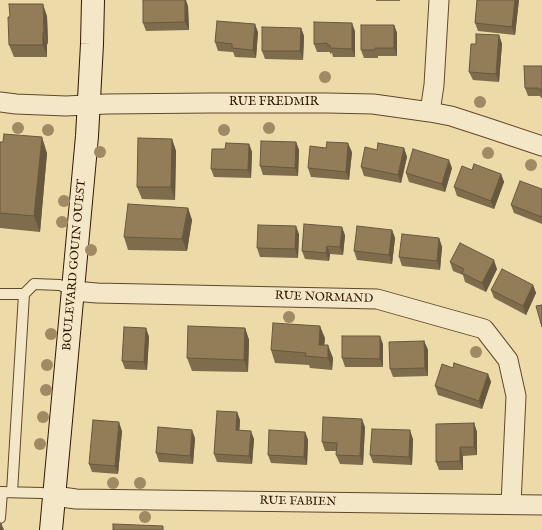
<!DOCTYPE html>
<html>
<head>
<meta charset="utf-8">
<style>
  body { margin:0 }
  canvas { display:block; background:#eddaa9 }
</style>
</head>
<body>
<canvas width="542" height="530"></canvas>
<script>
const context = document.querySelector('canvas').getContext('2d');
context.lineJoin = 'round';
function poly(rows) {
  const path = new Path2D();
  for (const r of rows) {
    path.moveTo(r[0], r[1]);
    for (let i = 2; i < r.length; i += 2) path.lineTo(r[i], r[i + 1]);
  }
  return path;
}
function stroke(path, color, width, dash) {
  context.strokeStyle = color;
  context.lineWidth = width;
  context.lineCap = dash ? 'butt' : 'round';
  context.setLineDash(dash || []);
  context.stroke(path);
}
function fillPath(path, color) {
  context.fillStyle = color;
  context.fill(path, 'evenodd');
}
function drawText(font, color, halo, rows, align = 'center') {
  context.font = font + ' "IM FELL English",serif';
  context.lineWidth = 4;
  context.setLineDash([]);
  context.textBaseline = 'middle';
  context.strokeStyle = halo;
  context.fillStyle = color;
  for (const [text, x, y, turn = 0] of rows) {
    context.save();
    context.translate(x, y);
    context.rotate((+turn || 0) * Math.PI / 180);
    context.textAlign = isNaN(turn) ? turn : align;
    if (halo) context.strokeText(text, 0, 0);
    context.fillText(text, 0, 0);
    context.restore();
  }
}
const lane = poly([
  [0,294,24,294,34,284,60,285,73,291],
  [0,492,42,493,54,496],
  [12,492,24,294],
  [0,518,2,492]
]);
const street = poly([
  [0,102,16,104,66,106,107,104,210,103,327,103,373,104,430,112,451,116,488,128,542,146],
  [430,112,434,85,439,0],
  [73,291,97,293,377,299,484,329,508,360,516,396,511,504],
  [54,496,76,499,542,505]
]);
const secondary = poly([
  [51,530,87,136,92,44,93,0]
]);
stroke(lane, '#60482a', 12);
stroke(street, '#60482a', 21);
stroke(secondary, '#311800', 24);
stroke(lane, '#f3e7c7', 10);
stroke(street, '#f3e7c7', 19);
stroke(secondary, '#f3e7c7', 22);
context.fillStyle = '#9f8a63';
for (const [x, y] of [
  [325,77],
  [480,102],
  [18,128],
  [269,128],
  [48,130],
  [224,130],
  [100,152],
  [488,153],
  [531,165],
  [64,201],
  [62,222],
  [91,250],
  [289,317],
  [51,334],
  [476,352],
  [47,365],
  [46,390],
  [43,417],
  [40,444],
  [113,483],
  [140,483],
  [145,517]
]) {
  context.beginPath();
  context.arc(x, y, 6, 0, 2 * Math.PI);
  context.fill();
}
fillPath(poly([
  [376,0,400,0,400,1,376,1],
  [477,0,519,0,515,35,478,31,475,23],
  [188,6,189,30,146,31,143,23],
  [47,16,48,44,47,44,47,57,14,57,9,45],
  [394,25,397,33,397,56,378,56,378,58,364,58,361,50],
  [301,28,304,36,303,60,265,59,262,51],
  [355,31,355,57,333,57,332,53,330,54,330,52,317,52,314,44],
  [258,32,256,58,235,57,233,52,218,51,215,42],
  [499,35,502,44,499,82,473,80,469,72,476,44],
  [542,66,542,98,541,98,540,96,528,96,525,88],
  [172,139,176,151,175,200,142,199,137,187],
  [0,142,47,153,40,232,0,228],
  [296,142,299,150,298,176,263,175,260,166],
  [249,144,252,152,251,178,214,177,211,169,225,149],
  [404,148,407,157,401,183,364,176,361,167,377,150],
  [352,152,349,180,311,177,308,168],
  [452,168,445,192,409,182,406,173],
  [501,174,504,182,494,209,457,196,454,187],
  [542,189,542,224,514,213,511,205],
  [188,208,192,220,187,251,128,250,124,237],
  [392,230,395,238,392,264,357,260,354,251],
  [299,234,298,258,260,257,257,248],
  [345,235,343,255,330,254,329,261,305,259,302,251],
  [439,238,442,247,440,270,402,266,399,257],
  [450,262,497,269,486,292,465,282,463,275,453,271],
  [533,285,536,293,526,315,494,298,491,290],
  [146,328,149,337,147,370,125,369,122,361],
  [245,328,249,340,248,372,192,371,187,358],
  [325,338,324,345,333,358,332,370,310,368,309,365,275,363,271,350],
  [424,341,428,350,428,376,393,377,390,369],
  [383,344,383,367,345,367,342,358],
  [453,368,488,374,491,382,482,409,438,395,435,386],
  [237,412,240,420,239,430,254,439,252,464,217,462,214,454],
  [474,423,477,432,477,455,463,456,463,470,439,470,436,462],
  [365,427,363,465,340,464,336,455,337,451,325,451,322,442],
  [122,431,118,474,92,472,89,464],
  [305,432,308,440,307,465,271,463,268,455],
  [195,438,193,464,159,462,156,453],
  [413,439,412,465,373,463,370,455]
]), '#7e6c4c');
fillPath(poly([
  [185,0,186,0,188,6,189,30,185,22],
  [515,0,519,0,515,35,512,27],
  [43,4,47,16,48,44,44,32],
  [352,23,355,31,355,57,352,49],
  [255,24,258,32,256,58,253,50],
  [394,25,397,33,397,56,394,48],
  [301,28,304,36,303,60,300,51],
  [43,32,47,44,47,57,43,45],
  [499,35,502,44,499,82,496,74],
  [42,137,47,153,40,232,34,216],
  [172,139,176,151,175,200,171,187],
  [296,142,299,150,298,176,295,168],
  [348,143,352,152,349,180,346,172],
  [249,144,252,152,251,178,248,170],
  [404,148,407,157,401,183,398,175],
  [449,160,452,168,445,192,442,184],
  [501,174,504,182,494,209,491,201],
  [188,208,192,220,187,251,182,239],
  [296,226,299,234,298,258,295,249],
  [342,227,345,235,343,255,340,247],
  [392,230,395,238,392,264,389,255],
  [439,238,442,247,440,270,437,261],
  [327,246,330,254,329,261,326,253],
  [494,260,497,269,486,292,482,283],
  [533,285,536,293,526,315,523,306],
  [320,326,325,338,323,357,319,345],
  [146,328,149,337,147,370,144,362],
  [245,328,249,340,248,372,244,360],
  [380,336,383,344,383,367,380,359],
  [424,341,428,350,428,376,425,368],
  [328,345,333,358,332,370,328,358],
  [488,374,491,382,482,409,479,401],
  [237,412,240,420,239,439,236,430],
  [362,419,365,427,363,465,360,456],
  [119,422,122,431,118,474,115,466],
  [474,423,477,432,477,455,474,447],
  [192,430,195,438,193,464,190,456],
  [410,430,413,439,412,465,409,457],
  [251,431,254,439,252,464,249,456],
  [305,432,308,440,307,465,304,457],
  [460,447,463,456,463,470,460,461],
  [1,523,4,530,1,530]
]), '#67583e');
const building = poly([
  [143,0,185,0,185,22,143,23,143,0],
  [477,0,515,0,512,27,475,23,477,0],
  [9,4,43,4,44,32,43,32,43,45,9,45,8,17,10,17,9,4],
  [217,21,255,24,253,50,232,48,232,44,215,42,217,21],
  [314,22,352,23,352,49,330,48,330,45,327,45,327,43,314,44,314,22],
  [361,25,394,25,394,48,375,48,375,50,361,50,361,25],
  [262,27,301,28,300,51,262,51,262,27],
  [476,34,499,35,496,74,469,72,471,44,476,44,476,34],
  [524,66,542,66,542,92,541,92,541,89,537,89,538,88,525,88,524,66],
  [4,134,42,137,34,216,0,213,0,142,3,142,4,134],
  [138,138,172,139,171,187,137,187,138,138],
  [261,141,296,142,295,168,260,166,261,141],
  [327,142,348,143,346,172,308,168,310,146,326,148,327,142],
  [226,143,249,144,248,170,211,169,212,149,225,149,226,143],
  [378,143,404,148,398,175,361,167,365,147,377,150,378,143],
  [413,149,449,160,442,184,406,173,413,149],
  [474,164,501,174,491,201,454,187,462,166,472,170,474,164],
  [520,181,542,189,542,217,511,205,520,181],
  [128,204,188,208,182,239,124,237,128,204],
  [304,224,342,227,340,247,327,246,326,253,302,251,304,224],
  [258,225,296,226,295,249,257,248,258,225],
  [357,226,392,230,389,255,354,251,357,226],
  [402,234,439,238,437,261,399,257,402,234],
  [460,243,494,260,482,283,462,273,464,269,450,262,460,243],
  [502,269,533,285,523,306,491,290,502,269],
  [542,305,542,327,536,306,542,305],
  [273,323,320,326,319,345,328,345,328,358,305,356,306,353,271,350,273,323],
  [188,326,245,328,244,360,187,358,188,326],
  [124,327,146,328,144,362,122,361,124,327],
  [342,336,380,336,380,359,342,358,342,336],
  [424,341,425,368,390,369,389,342,424,341],
  [454,363,488,374,479,401,435,386,442,364,453,368,454,363],
  [217,411,237,412,236,430,251,431,249,456,214,454,217,411],
  [323,417,362,419,360,456,336,455,337,443,322,442,323,417],
  [93,420,119,422,115,466,89,464,93,420],
  [474,423,474,447,460,447,460,461,436,462,436,424,474,423],
  [158,427,192,430,190,456,156,453,158,427],
  [372,429,410,430,409,457,370,455,372,429],
  [269,430,305,432,304,457,268,455,269,430],
  [0,523,1,523,1,530,0,530,0,523],
  [113,524,163,526,163,530,113,530,113,524]
]);
fillPath(building, '#937d58');
stroke(building, '#67583e', 1);
drawText('12px', '#311800', '#f3e7c7', [
  ["RUE FREDMIR",274,103],
  ["BOULEVARD GOUIN OUEST",75,265,-85],
  ["RUE NORMAND",324,298,2],
  ["RUE FABIEN",298,502,1]
]);
</script>
</body>
</html>
